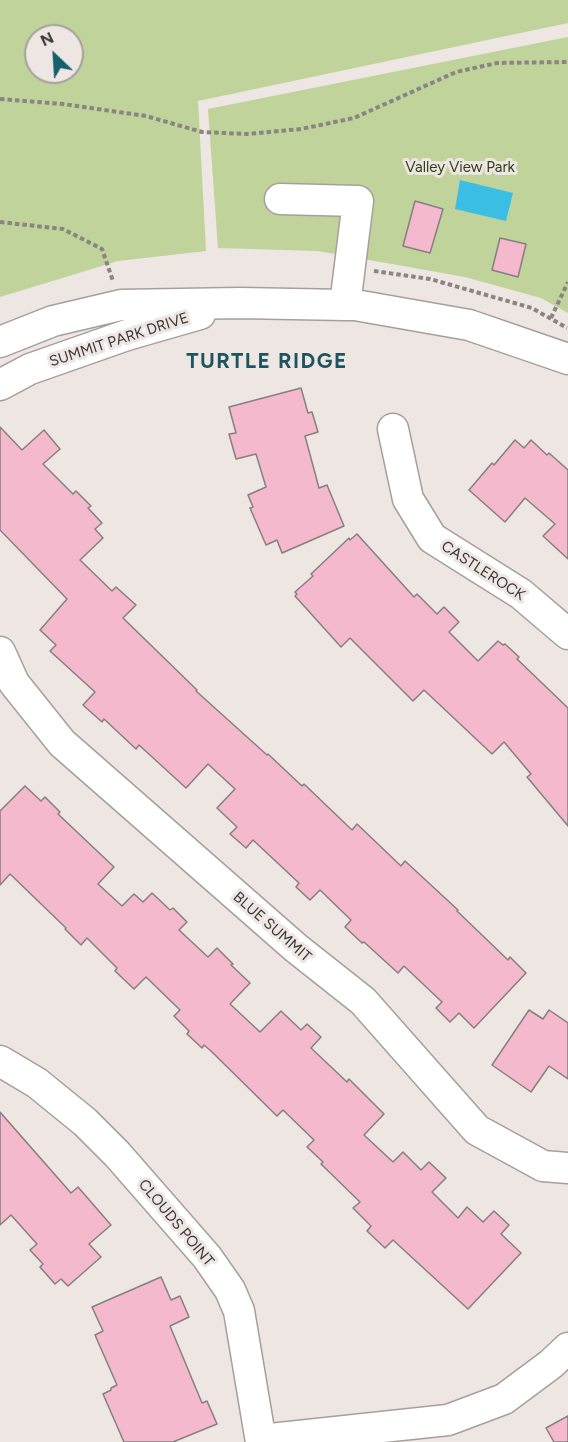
<!DOCTYPE html>
<html>
<head>
<meta charset="utf-8">
<style>
  body { margin:0 }
  #map { position:relative; width:568px; height:1442px; overflow:hidden; background:#ede6e2; font-family:Figtree,sans-serif }
  canvas { display:block }
  .north { position:absolute; left:24px; top:24px; width:60px; height:60px; box-sizing:border-box; background:#ede6e2; border:2px solid #a5a09d; border-radius:50%; rotate:335deg; font-size:16px; font-weight:700; line-height:24px; text-align:center; color:#393635 }
  .north::after { content:''; display:block; margin:auto; width:21px; height:27px; background:#14606c; clip-path:polygon(50% 0,100% 100%,50% 72%,0 100%) }
</style>
</head>
<body>
<div id="map">
<canvas width="568" height="1442"></canvas>
<div class="north">N</div>
</div>
<script>
const context = document.querySelector('canvas').getContext('2d');
context.lineJoin = 'round';
function fillPath(path, color) {
  context.fillStyle = color;
  context.fill(path, 'evenodd');
}
function poly(rows) {
  const path = new Path2D();
  for (const r of rows) {
    path.moveTo(r[0], r[1]);
    for (let i = 2; i < r.length; i += 2) path.lineTo(r[i], r[i + 1]);
  }
  return path;
}
function stroke(path, color, width, dash) {
  context.strokeStyle = color;
  context.lineWidth = width;
  context.lineCap = dash ? 'butt' : 'round';
  context.setLineDash(dash || []);
  context.stroke(path);
}
function drawText(font, color, halo, rows, align = 'center') {
  context.font = font + ' Figtree,sans-serif';
  context.lineWidth = 6;
  context.setLineDash([]);
  context.textBaseline = 'middle';
  context.strokeStyle = halo;
  context.fillStyle = color;
  for (const [text, x, y, turn = 0] of rows) {
    context.save();
    context.translate(x, y);
    context.rotate((+turn || 0) * Math.PI / 180);
    context.textAlign = isNaN(turn) ? turn : align;
    if (halo) context.strokeText(text, 0, 0);
    context.fillText(text, 0, 0);
    context.restore();
  }
}
fillPath(poly([
  [0,0,568,0,568,23,198,101,206,251,118,261,0,297],
  [36,36,72,36,72,72,36,72],
  [568,37,568,313,541,298,465,277,318,251,218,248,208,109]
]), '#bfd39a');
fillPath(poly([
  [460,180,513,193,506,221,455,209]
]), '#3bbee4');
const building = poly([
  [415,201,443,209,430,253,403,246,415,201],
  [500,238,526,244,518,277,492,270,500,238],
  [301,388,308,413,312,412,318,432,305,436,319,488,327,485,344,526,282,553,277,540,266,545,250,508,253,507,248,495,266,487,256,454,236,459,229,434,236,433,229,407,301,388],
  [0,427,22,450,44,430,60,449,43,464,73,494,76,491,91,506,88,508,102,523,95,529,103,538,80,560,112,591,116,587,136,605,123,618,197,690,196,691,267,755,268,754,302,786,304,784,352,830,357,824,401,866,405,861,458,910,457,911,508,960,510,957,526,973,474,1028,459,1013,450,1022,436,1008,442,1002,404,966,398,973,364,942,362,943,345,927,351,920,320,890,310,900,296,887,299,883,253,840,246,848,230,834,237,827,217,808,235,789,208,764,186,788,139,745,136,749,104,719,102,722,83,705,95,692,50,651,56,645,40,630,67,599,0,530,0,427],
  [515,440,524,448,531,440,547,455,549,453,568,470,568,559,543,536,555,524,525,498,505,522,469,490,492,463,494,465,515,440],
  [357,534,414,597,417,594,437,614,444,607,459,622,449,632,478,661,498,641,503,645,505,644,519,657,517,659,568,708,568,826,527,777,531,774,504,742,492,754,424,690,413,701,350,638,341,647,295,596,297,594,295,592,313,576,311,574,349,538,350,540,357,534],
  [25,786,41,801,45,797,60,812,58,814,114,867,98,884,122,906,134,894,143,902,152,893,170,910,173,908,187,922,179,930,208,957,217,948,233,964,231,965,250,983,230,1004,260,1032,281,1011,301,1030,307,1024,321,1037,311,1048,347,1082,349,1079,384,1114,364,1135,393,1162,403,1152,421,1170,429,1162,446,1178,432,1192,458,1218,467,1207,483,1222,494,1211,509,1225,501,1234,521,1253,468,1309,393,1240,385,1248,367,1231,371,1226,353,1208,360,1202,321,1164,323,1162,307,1147,314,1140,283,1110,277,1116,211,1051,204,1045,202,1048,187,1034,189,1031,174,1016,180,1010,146,977,134,989,115,971,117,968,87,938,81,945,65,929,66,928,10,874,0,885,0,811,25,786],
  [529,1010,543,1019,549,1010,568,1023,568,1079,549,1066,531,1092,492,1065,529,1010],
  [0,1112,71,1193,78,1187,111,1225,89,1244,101,1257,68,1286,61,1279,55,1284,40,1267,43,1264,30,1250,37,1244,11,1215,0,1225,0,1112],
  [161,1277,171,1300,180,1296,189,1317,170,1326,202,1403,207,1401,217,1424,173,1442,124,1442,103,1394,111,1390,111,1388,117,1385,95,1335,103,1331,92,1307,161,1277],
  [568,1416,568,1442,554,1442,546,1428,568,1416]
]);
fillPath(building, '#f5b9cd');
stroke(building, '#877f82', 1.5);
const minor = poly([
  [280,199,358,201,345,305],
  [0,342,53,321,121,305,240,303,345,305,355,305,469,325,568,359],
  [0,385,30,369,127,335,200,314],
  [393,429,408,499,432,538,521,594,568,634],
  [0,652,14,683,62,743,296,948,363,1001,477,1130,543,1166,568,1168],
  [0,1061,37,1083,85,1122,117,1154,207,1257,230,1290,239,1311,261,1442],
  [261,1440,448,1420,504,1399,551,1364,568,1348]
]);
stroke(minor, '#a69f9c', 33);
stroke(poly([
  [0,99,63,104,146,116,202,132,247,134,301,129,354,118,456,72,497,63,568,62],
  [0,222,63,229,102,249,113,281],
  [374,271,430,279,532,308,567,328],
  [551,318,568,282]
]), '#8a8583', 4, [4.5, 3]);
stroke(minor, '#fff', 30);
drawText('15px', '#333f19', '#ede6e2', [
  ["Valley View Park",460,168]
]);
drawText('15px', '#393635', '#ede6e2', [
  ["SUMMIT PARK DRIVE",119,340,-18],
  ["CASTLEROCK",483,571,33],
  ["BLUE SUMMIT",272,927,41],
  ["CLOUDS POINT",176,1223,50]
]);
context.letterSpacing = '1.5px';
drawText('bold 21px', '#1c555f', '#ede6e2', [
  ["TURTLE RIDGE",267,362]
]);
context.letterSpacing = '0px';
</script>
</body>
</html>
